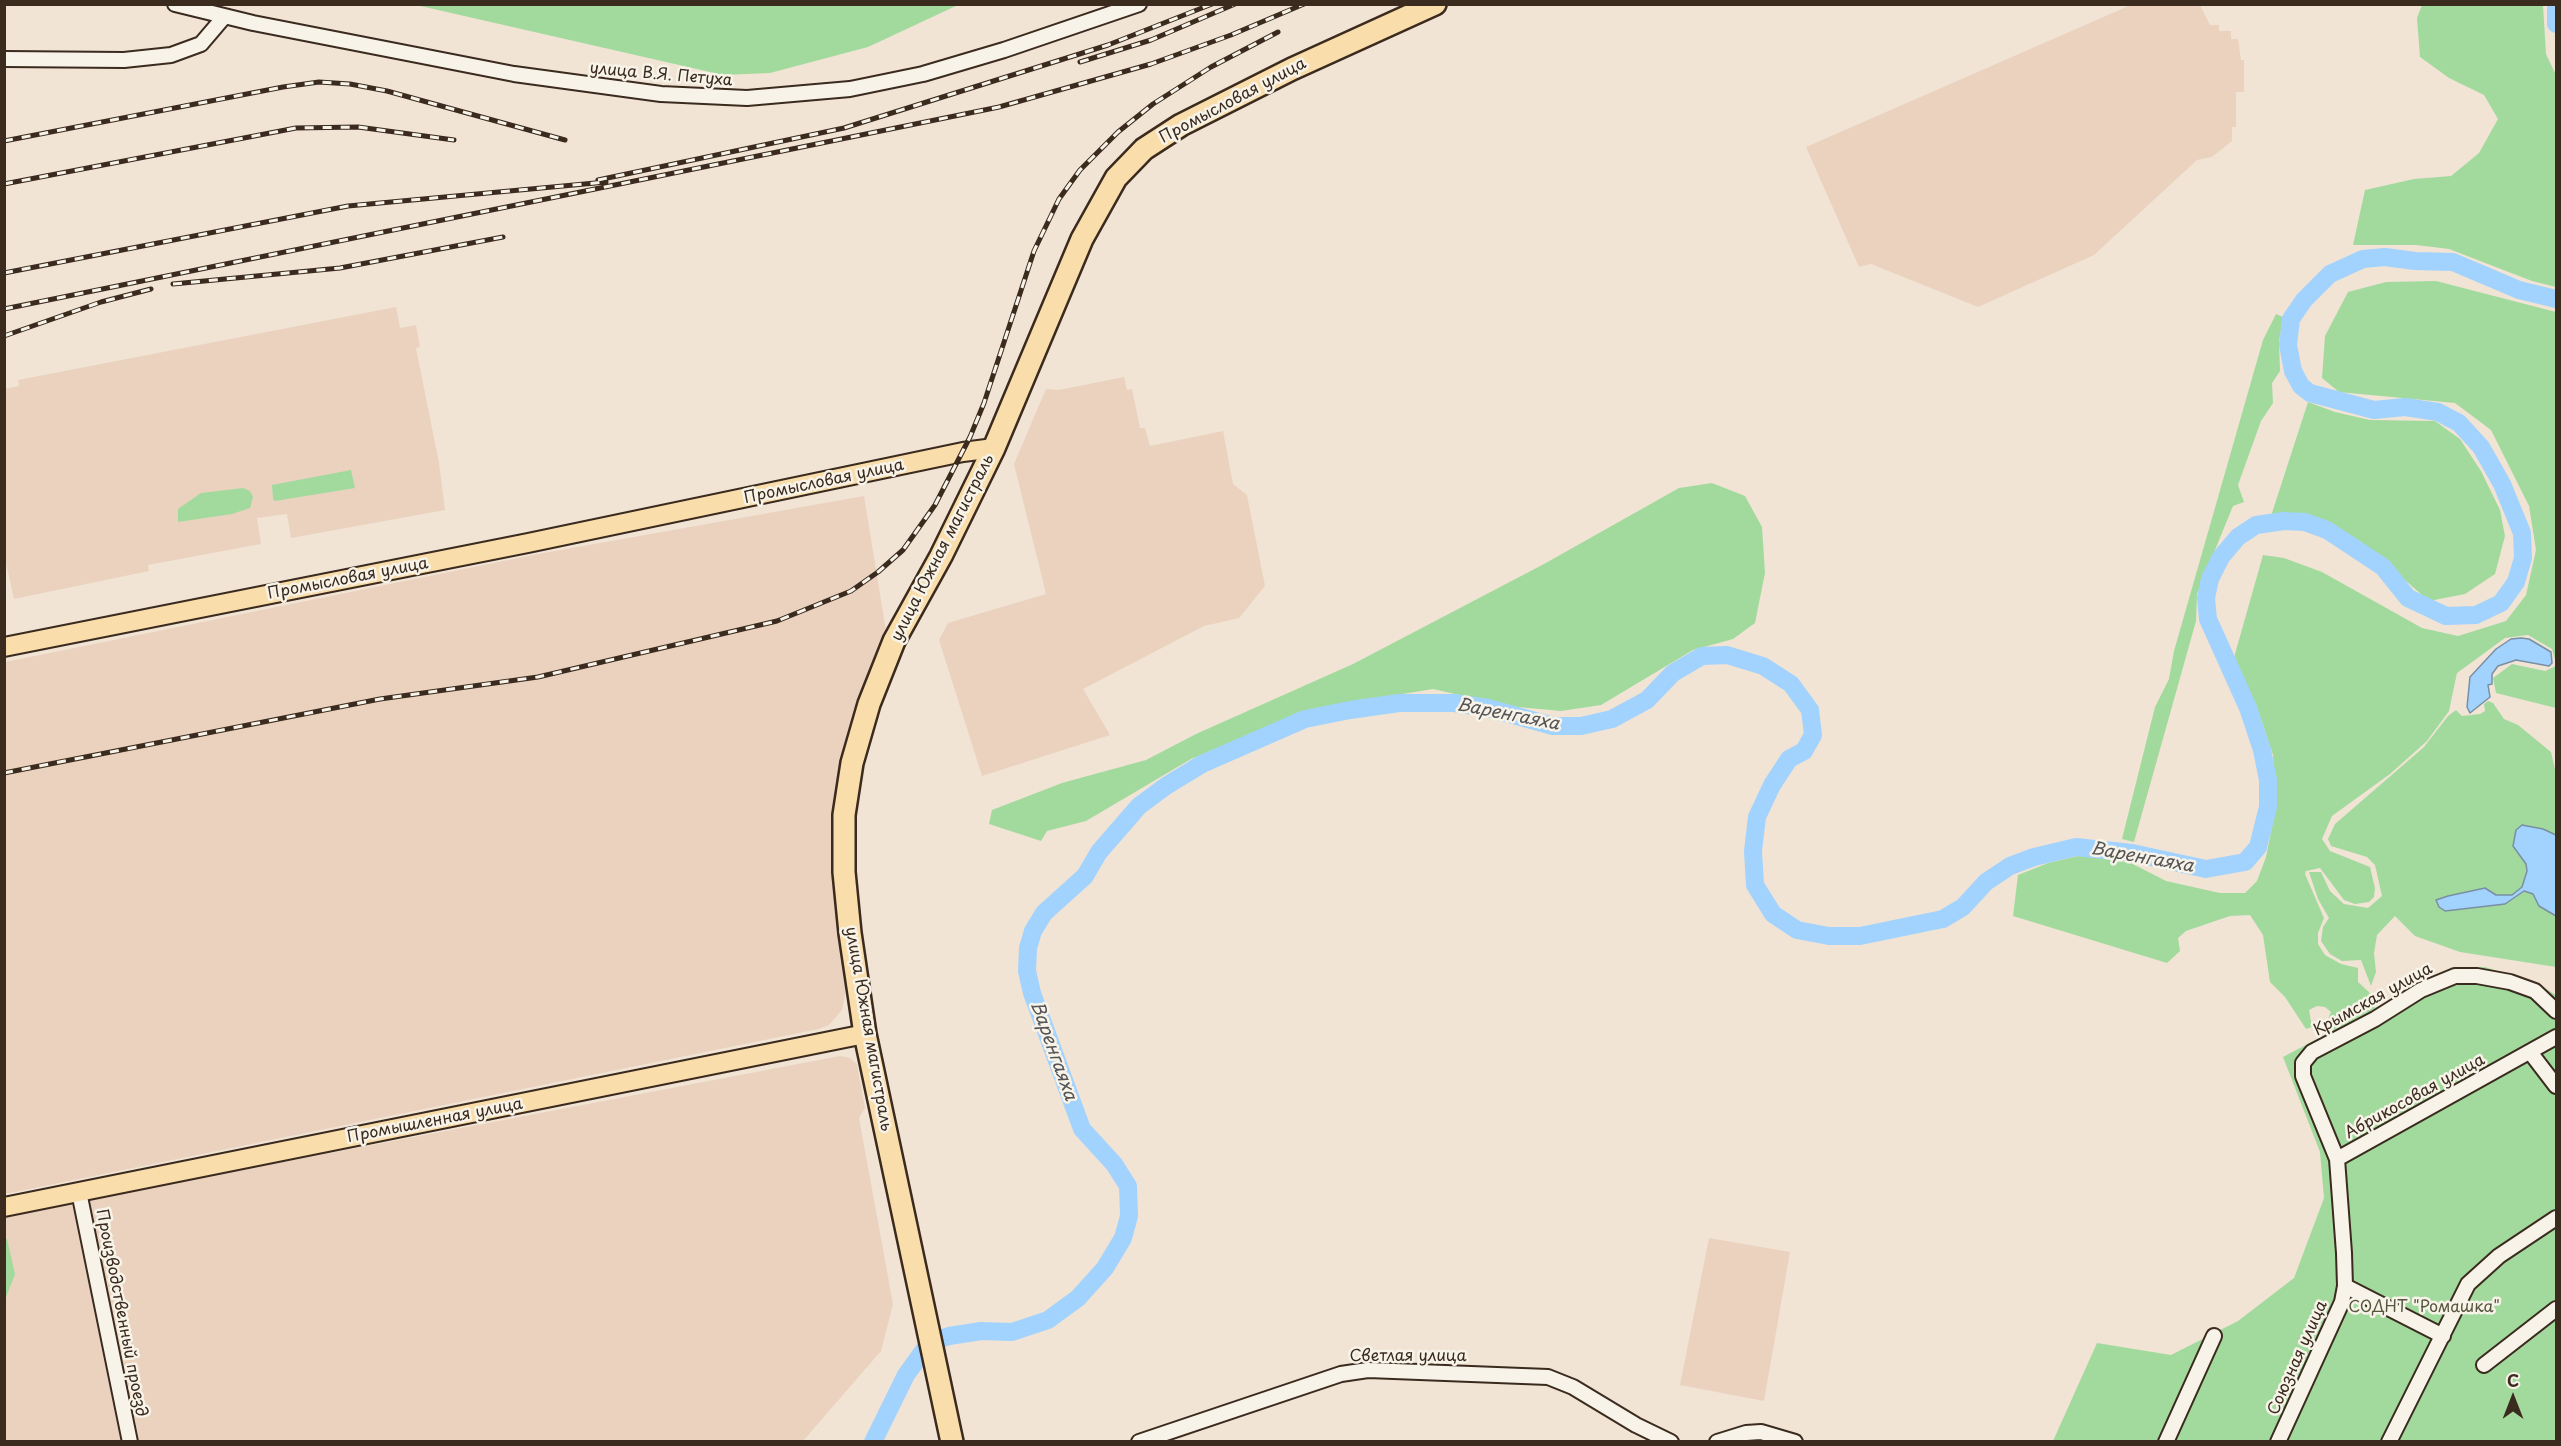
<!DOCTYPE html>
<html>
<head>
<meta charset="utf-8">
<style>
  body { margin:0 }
  #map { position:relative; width:2561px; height:1446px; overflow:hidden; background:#f1e4d5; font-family:"Playpen Sans",sans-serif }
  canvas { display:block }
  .frame { position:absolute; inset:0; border:6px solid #3b2a1e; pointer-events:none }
  .north { position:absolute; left:2483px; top:1368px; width:60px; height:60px; -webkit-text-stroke:4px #f7f3e8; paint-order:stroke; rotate:0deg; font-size:16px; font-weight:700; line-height:24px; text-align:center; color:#3b2a1e }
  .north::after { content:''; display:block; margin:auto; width:21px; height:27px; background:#3b2a1e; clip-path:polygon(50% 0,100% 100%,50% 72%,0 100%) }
</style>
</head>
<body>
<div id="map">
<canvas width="2561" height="1446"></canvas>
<div class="frame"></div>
<div class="north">С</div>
</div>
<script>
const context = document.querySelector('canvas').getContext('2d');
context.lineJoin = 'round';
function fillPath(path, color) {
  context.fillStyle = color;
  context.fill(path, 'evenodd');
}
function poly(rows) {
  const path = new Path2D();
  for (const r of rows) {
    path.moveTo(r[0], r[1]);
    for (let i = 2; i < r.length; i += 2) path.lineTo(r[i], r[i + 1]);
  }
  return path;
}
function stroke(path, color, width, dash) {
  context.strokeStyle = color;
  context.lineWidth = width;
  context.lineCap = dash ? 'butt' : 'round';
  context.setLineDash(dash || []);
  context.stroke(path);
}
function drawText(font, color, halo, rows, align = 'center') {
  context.font = font + ' "Playpen Sans",sans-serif';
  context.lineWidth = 5;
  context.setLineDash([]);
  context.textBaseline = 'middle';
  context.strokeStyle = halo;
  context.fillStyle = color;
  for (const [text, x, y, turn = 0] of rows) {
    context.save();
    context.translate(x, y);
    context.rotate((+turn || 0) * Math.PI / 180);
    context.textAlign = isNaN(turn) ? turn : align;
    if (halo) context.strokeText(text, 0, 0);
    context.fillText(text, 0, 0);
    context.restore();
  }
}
fillPath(poly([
  [2133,4,2200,5,2210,25,2219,25,2219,31,2231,31,2231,39,2238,39,2241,60,2244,60,2244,92,2236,92,2236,127,2232,127,2232,141,2212,157,2197,160,2094,255,1978,307,1871,264,1859,267,1806,147],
  [396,307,400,328,416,325,420,347,416,348,439,463,445,510,291,538,287,514,257,518,261,544,148,565,149,571,14,599,4,554,4,389,19,386,18,380],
  [1124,377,1127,390,1132,389,1140,428,1145,428,1150,446,1223,431,1233,484,1247,495,1265,586,1239,618,1204,626,1083,689,1110,735,982,776,939,640,948,623,1046,594,1014,464,1046,389,1059,390],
  [864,496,887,637,853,726,847,984,842,1010,829,1025,819,1029,5,1194,5,662,538,554],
  [840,1056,850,1058,857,1064,865,1108,859,1118,893,1304,881,1351,803,1441,5,1441,4,1215],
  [1709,1238,1790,1252,1764,1401,1680,1385]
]), '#ead2bf');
fillPath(poly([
  [416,5,958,5,868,47,770,73,723,75],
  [2422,5,2543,5,2546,54,2556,75,2556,287,2532,281,2449,249,2416,245,2353,245,2365,190,2414,179,2451,176,2479,153,2498,119,2484,95,2449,78,2420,57,2417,18],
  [2436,281,2556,312,2556,663,2552,649,2528,635,2505,638,2457,673,2449,711,2427,741,2390,774,2332,816,2322,839,2330,851,2370,867,2375,888,2374,897,2369,902,2355,904,2344,900,2320,868,2306,871,2305,874,2324,918,2318,933,2318,944,2325,955,2341,964,2358,968,2358,982,2369,992,2375,1008,2452,967,2485,967,2536,983,2556,995,2556,1441,2053,1441,2097,1343,2171,1355,2238,1321,2294,1278,2324,1198,2320,1152,2283,1057,2334,1030,2324,1029,2331,1012,2325,1007,2317,1006,2309,1010,2312,1027,2306,1029,2285,997,2270,982,2263,935,2250,915,2230,916,2186,931,2178,938,2180,951,2167,963,2013,916,2018,875,2048,863,2082,855,2131,863,2166,881,2220,893,2245,893,2257,881,2266,857,2276,807,2273,755,2257,707,2233,661,2263,555,2284,558,2322,572,2422,628,2458,636,2506,621,2526,595,2536,550,2529,506,2491,430,2455,403,2339,392,2322,378,2325,336,2348,292,2386,282],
  [2276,314,2283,317,2279,342,2280,371,2272,383,2273,403,2261,421,2238,485,2244,502,2233,506,2197,594,2196,621,2134,842,2122,839,2155,707,2169,679,2174,651,2263,340],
  [2308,402,2335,412,2370,420,2435,421,2460,439,2481,471,2500,510,2505,536,2495,574,2465,594,2429,601,2360,541,2329,524,2297,515,2271,516],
  [351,470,355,488,275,501,273,499,272,485],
  [1712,483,1745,496,1762,527,1765,573,1755,623,1733,639,1693,650,1601,705,1561,711,1507,706,1433,689,1311,709,1191,759,1086,821,1047,831,1041,841,989,824,992,810,1062,783,1146,760,1196,734,1353,664,1544,564,1679,488],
  [243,488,250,491,253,497,250,508,232,514,178,522,178,509,201,493],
  [2512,664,2545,671,2556,666,2556,708,2496,693,2493,678],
  [2488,701,2493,703,2504,719,2518,725,2551,752,2556,774,2556,835,2543,829,2513,846,2526,864,2527,871,2522,887,2512,895,2496,895,2446,911,2505,904,2524,891,2533,894,2539,906,2556,916,2556,967,2460,952,2415,936,2395,916,2377,935,2374,953,2376,972,2371,986,2361,960,2342,961,2330,954,2321,941,2323,927,2329,918,2318,899,2309,872,2321,872,2330,891,2344,904,2368,908,2382,896,2375,865,2367,857,2331,846,2328,839,2335,824,2424,747,2448,716,2456,710,2462,716,2480,714,2485,711,2484,704],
  [7,1239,15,1274,5,1300,4,1240]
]), '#a2da9e');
const water = poly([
  [2521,638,2529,639,2551,652,2552,663,2549,666,2516,660,2498,666,2492,674,2492,684,2488,685,2490,697,2470,713,2467,707,2470,677,2496,649,2511,639,2521,638],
  [2522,825,2543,829,2556,835,2556,916,2539,906,2533,894,2524,891,2505,904,2445,911,2439,907,2436,900,2448,896,2485,888,2496,895,2512,895,2522,887,2527,871,2526,864,2513,846,2516,830,2522,825]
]);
fillPath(water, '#a2d2fe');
stroke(water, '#798fa4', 1.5);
stroke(poly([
  [2556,9,2556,24],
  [873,1442,906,1375,924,1350,934,1341,949,1336,981,1331,1012,1332,1048,1320,1078,1298,1105,1268,1123,1238,1129,1216,1128,1186,1114,1164,1082,1129,1032,993,1027,971,1028,948,1033,931,1044,913,1085,876,1099,852,1139,806,1166,786,1202,764,1305,719,1350,710,1399,703,1454,703,1488,708,1553,726,1581,726,1612,719,1647,700,1673,673,1702,656,1727,655,1763,666,1791,684,1810,710,1813,735,1804,751,1789,759,1772,785,1757,817,1753,851,1755,885,1773,914,1797,930,1829,936,1860,936,1943,919,1963,907,1986,882,2010,866,2034,857,2076,847,2132,853,2206,869,2245,862,2258,847,2268,807,2268,780,2262,750,2248,708,2208,619,2206,598,2210,579,2221,557,2238,537,2256,525,2284,521,2305,522,2327,530,2383,567,2408,598,2446,616,2476,615,2501,603,2516,582,2523,558,2522,533,2502,484,2481,447,2459,423,2438,412,2405,407,2374,410,2310,393,2301,386,2293,371,2288,345,2291,319,2304,300,2330,274,2363,259,2385,257,2415,261,2453,262,2519,290,2556,299]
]), '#a2d2fe', 18);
const minor = poly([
  [175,4,253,23,514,74,661,94,747,98,850,89,923,74,1004,50,1139,4],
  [4,59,124,60,171,55,201,44,224,17],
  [2530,1052,2556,1086],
  [2337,1159,2303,1076,2303,1063,2312,1052,2375,1019,2421,990,2455,976,2477,976,2510,982,2535,991,2556,1011],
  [79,1192,130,1442],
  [2345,1286,2443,1336],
  [2484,1365,2556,1309],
  [1139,1442,1341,1374,1368,1370,1548,1377,1573,1387,1636,1425,1671,1442],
  [1717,1442,1746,1433,1761,1432,1795,1442],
  [2166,1442,2214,1336],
  [2278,1442,2342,1302,2345,1286,2344,1253,2337,1159,2556,1037],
  [2389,1442,2468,1284,2499,1256,2556,1218]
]);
const major = poly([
  [4,647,528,543,963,452,994,448],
  [4,1207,865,1034]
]);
const highway = poly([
  [952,1442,865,1034,850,933,844,872,844,815,852,763,869,704,894,641,941,556,994,448,1082,239,1116,178,1144,149,1181,125,1292,69,1435,4]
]);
stroke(minor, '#3b2a1e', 18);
stroke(major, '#3b2a1e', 22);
stroke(highway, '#3b2a1e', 26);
stroke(minor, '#f7f3e8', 14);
stroke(major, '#f9ddab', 18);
stroke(highway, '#f9ddab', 21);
const rail = poly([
  [1080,62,1151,40,1235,4],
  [4,141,283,87,319,82,350,84,387,91,565,140],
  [598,180,844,128,1108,45,1212,4],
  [4,184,296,128,358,127,454,140],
  [4,273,348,206,606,182],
  [173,284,340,268,503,237],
  [4,309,999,107,1151,64,1231,35,1304,4],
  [4,336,101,302,151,289],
  [4,773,380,699,538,677,777,621,851,591,878,572,903,550,935,505,970,437,984,403,1034,251,1059,199,1080,170,1118,132,1153,104,1211,67,1278,32]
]);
stroke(rail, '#3b2a1e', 5);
stroke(rail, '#f7f3e8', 3, [9]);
drawText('16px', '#3b2a1e', '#f7f3e8', [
  ["улица В.Я. Петуха",661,75,5],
  ["Промысловая улица",1233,101,-28],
  ["Промысловая улица",824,482,-12],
  ["улица Южная магистраль",943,548,-63],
  ["Промысловая улица",348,579,-11],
  ["Крымская улица",2373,1000,-29],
  ["улица Южная магистраль",868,1029,80],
  ["Абрикосовая улица",2415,1097,-29],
  ["Промышленная улица",435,1121,-11],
  ["Производственный проезд",121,1313,79],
  ["Светлая улица",1408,1357],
  ["Союзная улица",2298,1358,-66]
]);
drawText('16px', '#55563e', '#f7f3e8', [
  ["СОДНТ \"Ромашка\"",2424,1308]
]);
drawText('italic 18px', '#555456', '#f7f3e8', [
  ["Варенгаяха",1508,715,11],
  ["Варенгаяха",2142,858,10],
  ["Варенгаяха",1053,1051,70]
]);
</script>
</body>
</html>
